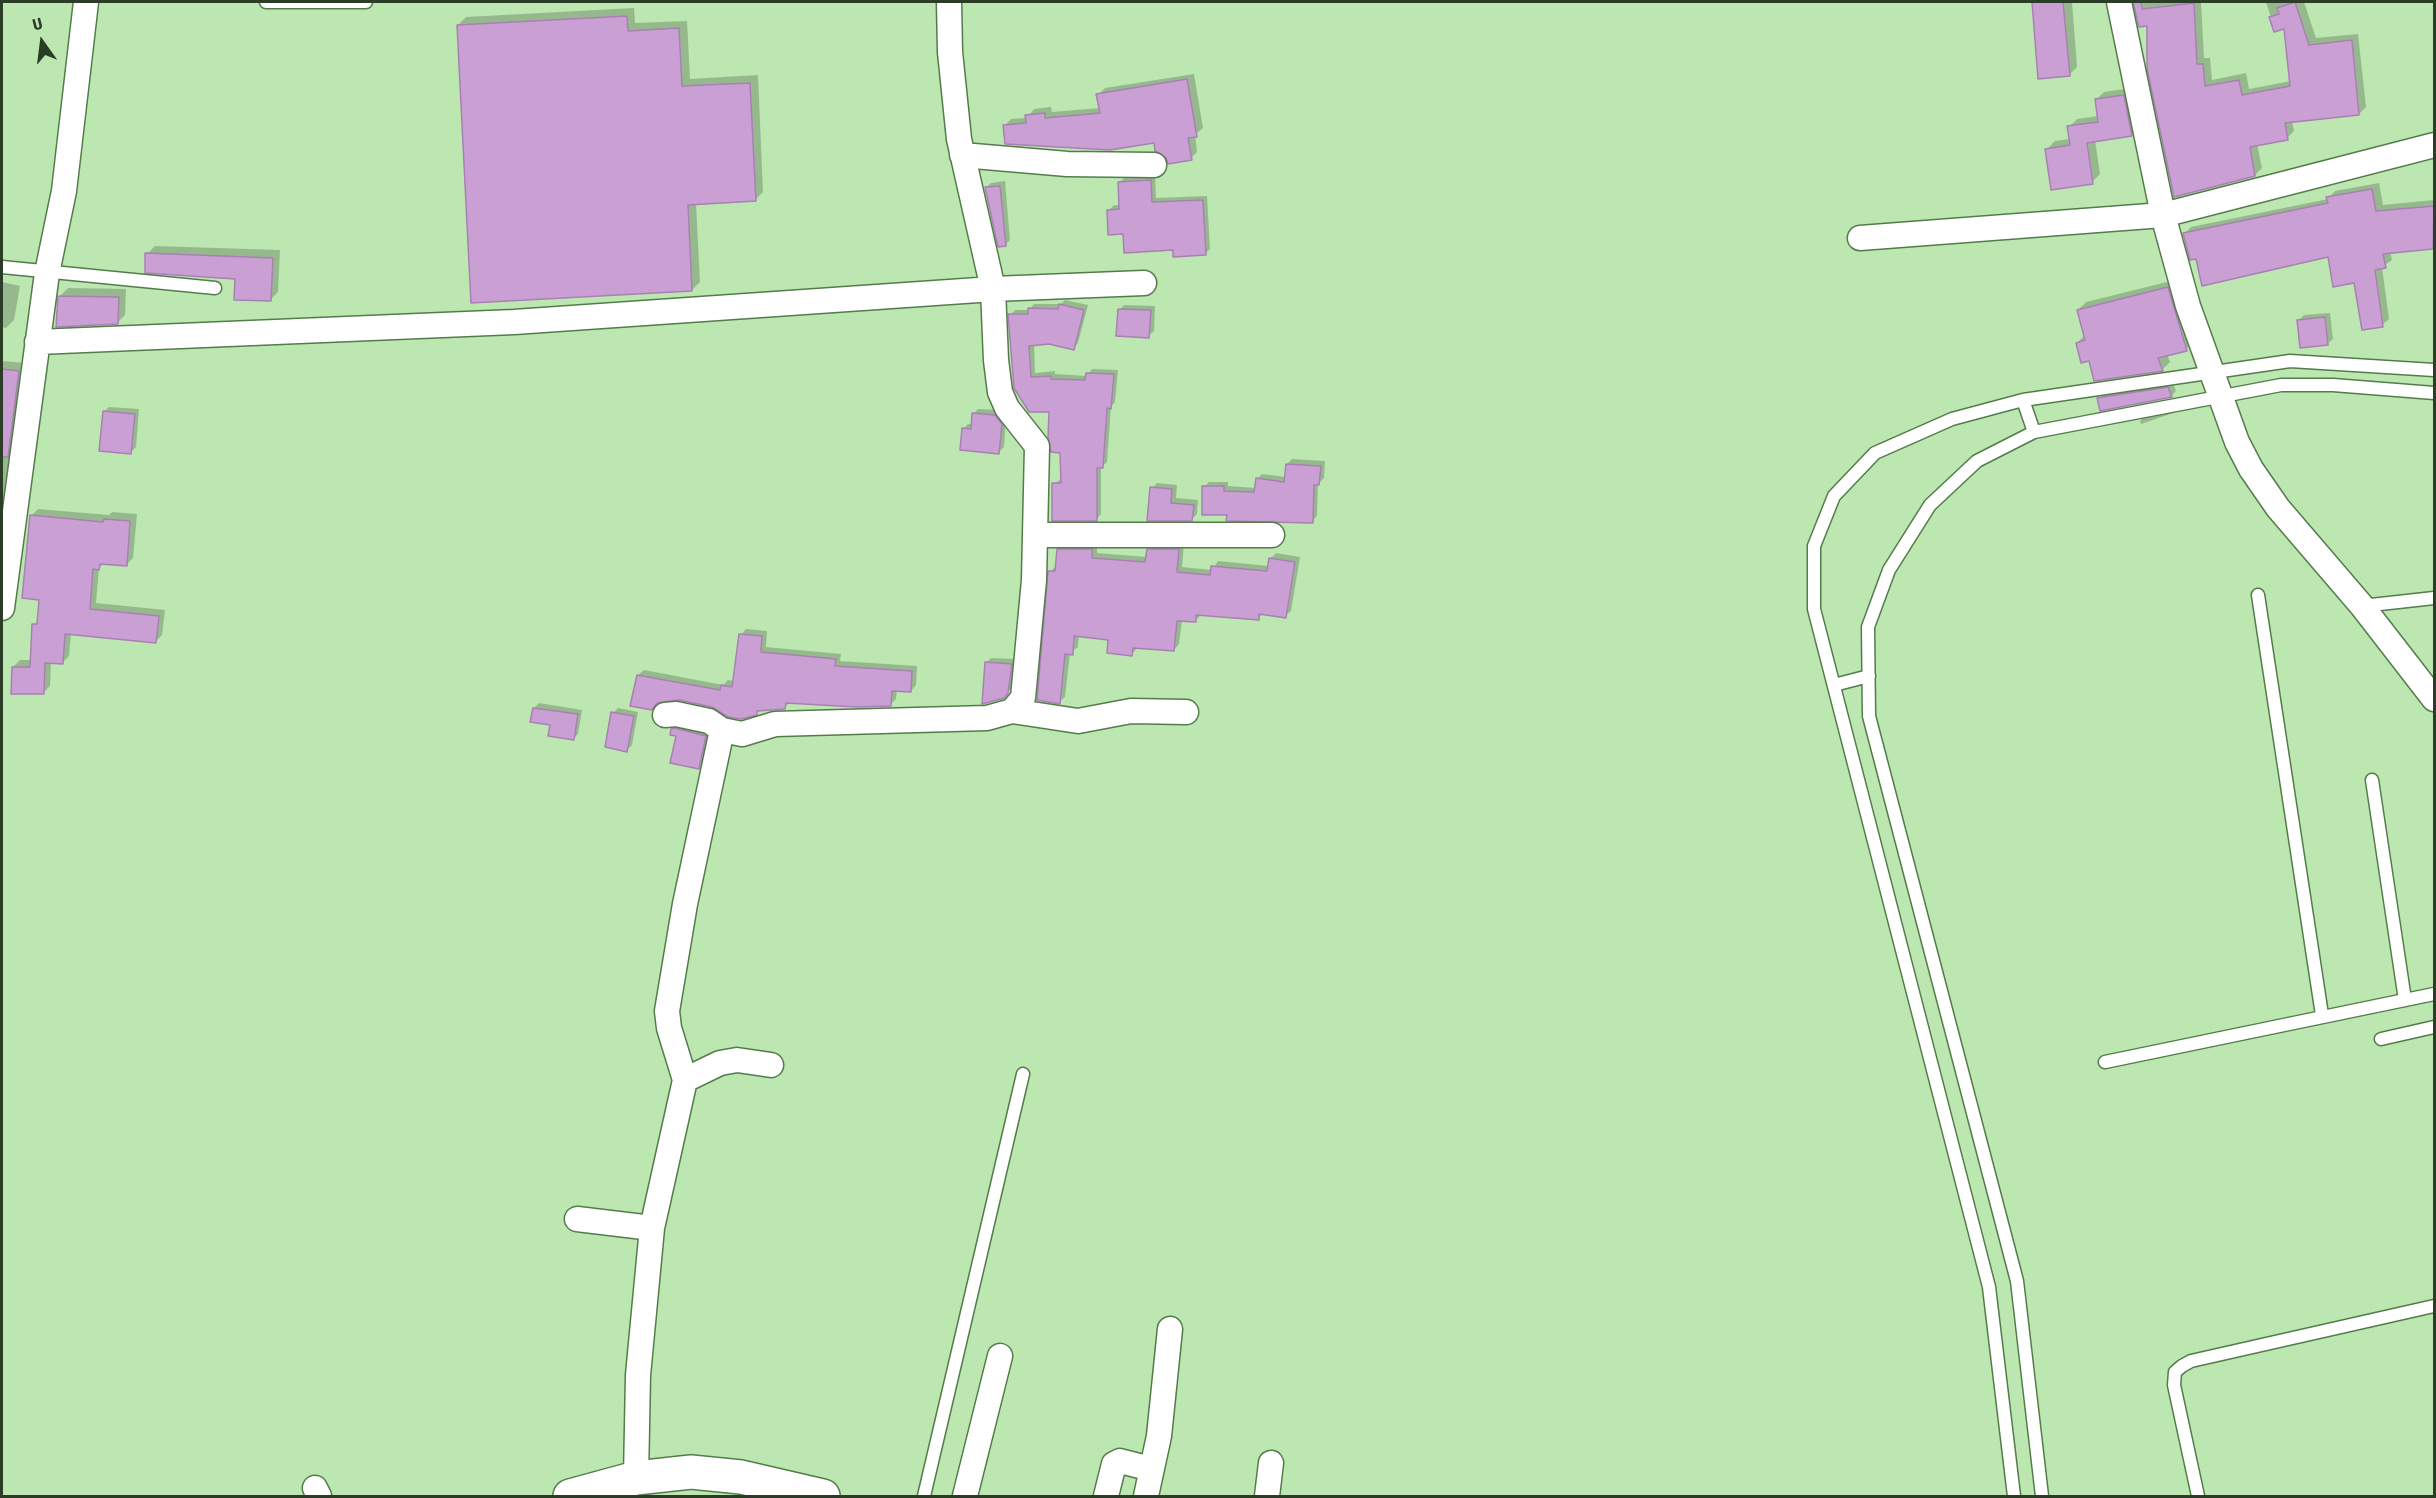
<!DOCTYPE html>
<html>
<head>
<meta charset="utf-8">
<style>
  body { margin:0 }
  #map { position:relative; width:2436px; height:1498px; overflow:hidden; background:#bce7b1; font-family:"Fira Sans Condensed",sans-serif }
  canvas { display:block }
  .frame { position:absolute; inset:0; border:3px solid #2b3d27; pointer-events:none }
  .north { position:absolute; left:12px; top:12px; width:60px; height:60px; -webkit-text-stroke:4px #bce7b1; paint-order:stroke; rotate:346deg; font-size:16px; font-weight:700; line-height:24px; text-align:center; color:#2b3d27 }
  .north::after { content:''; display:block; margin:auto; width:21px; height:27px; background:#2b3d27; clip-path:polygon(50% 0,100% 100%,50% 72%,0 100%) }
</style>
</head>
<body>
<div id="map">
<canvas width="2436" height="1498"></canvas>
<div class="frame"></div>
<div class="north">U</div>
</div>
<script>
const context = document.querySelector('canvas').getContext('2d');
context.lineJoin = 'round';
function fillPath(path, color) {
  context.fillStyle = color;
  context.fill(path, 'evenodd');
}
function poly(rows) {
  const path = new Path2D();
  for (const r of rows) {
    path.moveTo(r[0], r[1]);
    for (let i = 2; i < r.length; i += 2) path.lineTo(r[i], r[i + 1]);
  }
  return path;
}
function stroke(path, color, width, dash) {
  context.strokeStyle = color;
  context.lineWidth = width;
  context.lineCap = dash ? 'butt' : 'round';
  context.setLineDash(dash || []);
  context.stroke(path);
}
fillPath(poly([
  [2033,2,2072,2,2077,67,2069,75,2040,77],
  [2135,2,2201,2,2204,58,2210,58,2212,80,2246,73,2249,89,2291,81,2285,27,2275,30,2266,2,2304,2,2316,38,2358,34,2366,107,2359,114,2292,121,2294,131,2287,138,2257,144,2262,168,2255,175,2149,25,2140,25],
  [634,8,635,23,687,21,690,79,758,75,763,192,755,200,696,203,700,282,692,290,458,25,466,17],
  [1194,74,1203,128,1195,135,1197,152,1191,158,1155,141,1118,147,1068,148,1006,143,1004,126,1011,119,1027,118,1034,109,1051,107,1052,112,1100,108,1098,95,1105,88],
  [2131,88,2139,127,2131,135,2095,140,2100,174,2092,182,2047,149,2055,141,2070,139,2069,127,2077,119,2098,116,2096,100,2104,92],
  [1155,175,1156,198,1207,196,1210,249,1205,254,1174,248,1125,233,1109,210,1114,205,1121,205,1120,182,1125,177],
  [1005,181,1010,240,1005,245,986,188,991,183],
  [2379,183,2383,205,2434,200,2434,245,2390,252,2392,260,2382,267,2389,319,2382,325,2355,282,2329,255,2197,257,2184,234,2191,227,2328,199,2335,191],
  [155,246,280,250,278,292,270,300,237,278,147,254],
  [2175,280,2193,342,2186,349,2167,354,2170,362,2162,370,2090,359,2077,343,2085,335,2078,310,2086,302],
  [2,282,20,286,14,320,6,328,2,327],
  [68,288,126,289,125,315,117,323,60,296],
  [1065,300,1088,305,1078,343,1073,348,1049,342,1034,344,1035,373,1055,371,1055,374,1087,376,1092,369,1118,370,1115,402,1111,407,1107,462,1101,467,1101,514,1097,519,1053,484,1062,479,1062,451,1051,410,1029,411,1010,315,1015,310,1029,310,1034,304,1061,304],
  [1124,305,1155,306,1154,331,1148,336,1119,310],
  [2330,313,2333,339,2327,344,2299,320,2304,315],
  [2,361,27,363,8,499,2,506],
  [2173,383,2176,391,2171,396,2099,398,2104,393],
  [109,407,139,409,136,447,131,452,104,412],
  [978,409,1000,410,1006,419,1004,447,999,452,963,429,968,424,972,424,973,414],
  [2178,410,2176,412,2141,424,2140,421,2145,416],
  [1292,459,1325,461,1324,478,1318,484,1317,516,1312,521,1228,513,1204,487,1209,482,1228,482,1228,486,1256,488,1257,479,1262,474,1286,477,1287,464],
  [1157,483,1177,485,1176,498,1198,500,1197,514,1192,519,1152,488],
  [38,509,109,515,112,512,137,514,133,558,126,565,104,563,99,568,96,603,165,610,162,635,155,642,71,633,69,656,62,663,51,662,50,686,43,693,13,667,20,660,32,660,34,625,39,620,40,598,31,516],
  [1064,544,1097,544,1097,553,1147,557,1148,550,1154,544,1184,544,1182,567,1212,570,1218,561,1269,566,1270,559,1276,553,1300,557,1291,611,1285,616,1264,613,1258,618,1201,615,1195,621,1182,620,1179,644,1174,650,1138,647,1132,654,1110,639,1079,635,1078,647,1070,653,1065,697,1059,702,1050,572,1056,566,1058,550],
  [746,629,767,631,766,647,841,654,840,661,917,666,916,685,911,691,897,690,896,699,890,705,790,702,784,708,760,709,756,713,638,675,644,670,723,685,728,680,734,681,741,635],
  [991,658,1016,659,1013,687,1003,697,986,663],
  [539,703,582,710,578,734,573,739,552,724,534,708],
  [618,708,638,712,632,745,627,750,613,713],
  [678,724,710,731,704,762,699,767,672,730]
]), '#0003');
const building = poly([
  [2032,2,2063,2,2070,76,2038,79,2032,2],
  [2133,2,2141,2,2142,9,2194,3,2197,64,2203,64,2205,86,2239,80,2242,95,2290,86,2284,29,2274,32,2269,17,2279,14,2277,8,2295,2,2309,45,2352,40,2359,115,2285,123,2288,140,2250,147,2255,176,2174,197,2147,68,2147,26,2139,27,2133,2],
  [627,16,628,31,679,28,682,86,750,83,756,201,688,205,692,291,471,303,457,25,627,16],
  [1187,79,1197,137,1188,138,1192,160,1168,164,1166,158,1155,151,1154,143,1110,150,1005,144,1003,125,1026,123,1025,115,1045,113,1045,118,1100,113,1096,94,1187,79],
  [2124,95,2132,136,2087,143,2093,184,2051,190,2045,149,2070,145,2067,126,2098,122,2095,99,2124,95],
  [1151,180,1152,202,1203,200,1206,255,1173,257,1173,250,1124,253,1123,234,1108,235,1107,210,1119,209,1118,182,1151,180],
  [1000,186,1006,246,998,247,985,187,1000,186],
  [2372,189,2376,211,2434,206,2433,249,2383,254,2386,268,2375,270,2383,327,2362,330,2354,283,2333,287,2328,257,2202,286,2196,259,2190,260,2183,233,2328,203,2326,197,2372,189],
  [145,253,273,258,271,301,234,300,235,279,145,273,145,253],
  [2168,287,2187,351,2158,358,2163,371,2094,381,2089,361,2081,363,2076,343,2085,340,2077,310,2168,287],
  [58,296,119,297,118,324,56,327,58,296],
  [1059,304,1084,310,1074,350,1049,344,1029,346,1031,377,1051,376,1051,379,1085,380,1086,373,1114,374,1111,409,1107,408,1103,468,1097,468,1097,521,1052,521,1052,483,1061,483,1060,453,1051,452,1048,437,1049,412,1029,412,1014,388,1008,314,1028,314,1028,308,1058,309,1059,304],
  [1118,309,1151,310,1149,338,1116,336,1118,309],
  [2325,317,2328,345,2300,348,2297,320,2325,317],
  [2,369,19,371,8,457,2,457,2,369],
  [2168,387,2172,397,2100,411,2097,398,2168,387],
  [103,411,135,414,131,454,99,451,103,411],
  [972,413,995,415,1002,424,999,454,960,450,962,428,971,429,972,413],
  [1286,464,1321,466,1319,485,1314,485,1313,523,1226,521,1227,515,1202,515,1202,486,1224,486,1224,491,1254,492,1256,478,1284,482,1286,464],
  [1150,487,1172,489,1171,503,1194,505,1192,521,1147,521,1150,487],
  [30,515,103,522,104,519,130,521,127,566,100,564,99,570,93,569,90,609,159,616,156,643,65,634,63,664,45,663,44,694,11,694,12,667,30,667,32,624,37,624,39,600,22,598,30,515],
  [1057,549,1092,549,1092,558,1145,562,1147,549,1179,549,1177,572,1210,575,1211,566,1267,571,1269,558,1295,562,1286,618,1259,614,1259,620,1196,615,1196,622,1177,621,1174,651,1133,648,1132,656,1107,653,1108,640,1074,636,1073,655,1065,654,1060,704,1037,700,1048,571,1055,571,1057,549],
  [739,634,762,636,761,652,836,659,835,666,912,671,911,692,892,691,891,706,856,707,786,703,785,709,757,711,757,715,741,719,728,717,712,707,679,700,657,703,652,710,630,706,637,675,720,690,721,685,732,687,739,634],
  [985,662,1012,664,1008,693,1004,698,982,704,985,662],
  [533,708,578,714,574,740,548,736,550,725,530,722,533,708],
  [611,712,634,716,627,752,605,747,611,712],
  [675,728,706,736,699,769,670,763,676,736,670,735,671,729,675,728]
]);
fillPath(building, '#caa0d4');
stroke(building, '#a880b2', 1.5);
const lane = poly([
  [266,2,366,2],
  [2,267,215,288],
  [2023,400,2034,432],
  [2258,595,2322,1015],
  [2362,606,2434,598],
  [1834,685,1869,676],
  [2372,780,2405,1000],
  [2381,1039,2434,1027],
  [2105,1062,2434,994],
  [924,1496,1023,1074],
  [2014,1496,1989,1287,1814,609,1814,546,1834,496,1875,453,1952,419,2023,400,2290,361,2434,370],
  [2042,1496,2017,1281,1869,716,1868,627,1889,570,1930,505,1977,461,2034,432,2281,385,2333,385,2434,393],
  [2198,1496,2174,1385,2175,1372,2182,1366,2191,1361,2434,1306]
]);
const street = poly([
  [2119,2,2163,215,2188,306,2237,442,2251,469,2278,508,2362,606,2434,699],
  [962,155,1067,164,1154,165],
  [1860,238,2163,215,2434,145],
  [37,342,514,322,993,289,1144,283],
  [1036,535,1272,535],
  [2,608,47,273,64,191,86,2],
  [1012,711,1078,721,1131,711,1186,712],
  [665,715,676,714,709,721,722,730],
  [685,1080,720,1063,737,1060,771,1065],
  [577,1219,652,1228],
  [636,1478,638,1375,652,1228,685,1080,669,1028,667,1011,685,904,722,730,742,734,775,724,987,718,1012,711,1023,698,1034,580,1037,446,1007,408,1000,392,996,360,993,289,959,139,950,52,949,2],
  [315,1488,319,1496],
  [965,1496,1000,1356],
  [1106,1496,1114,1464,1120,1461,1151,1469],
  [1146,1496,1159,1436,1170,1329],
  [1267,1496,1271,1463]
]);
const primary = poly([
  [570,1496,636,1478,691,1472,741,1477,823,1496]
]);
stroke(lane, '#547c4b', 15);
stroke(street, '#547c4b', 27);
stroke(primary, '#547c4b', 36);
stroke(lane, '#fff', 12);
stroke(street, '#fff', 24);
stroke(primary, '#fff', 33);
</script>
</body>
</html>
